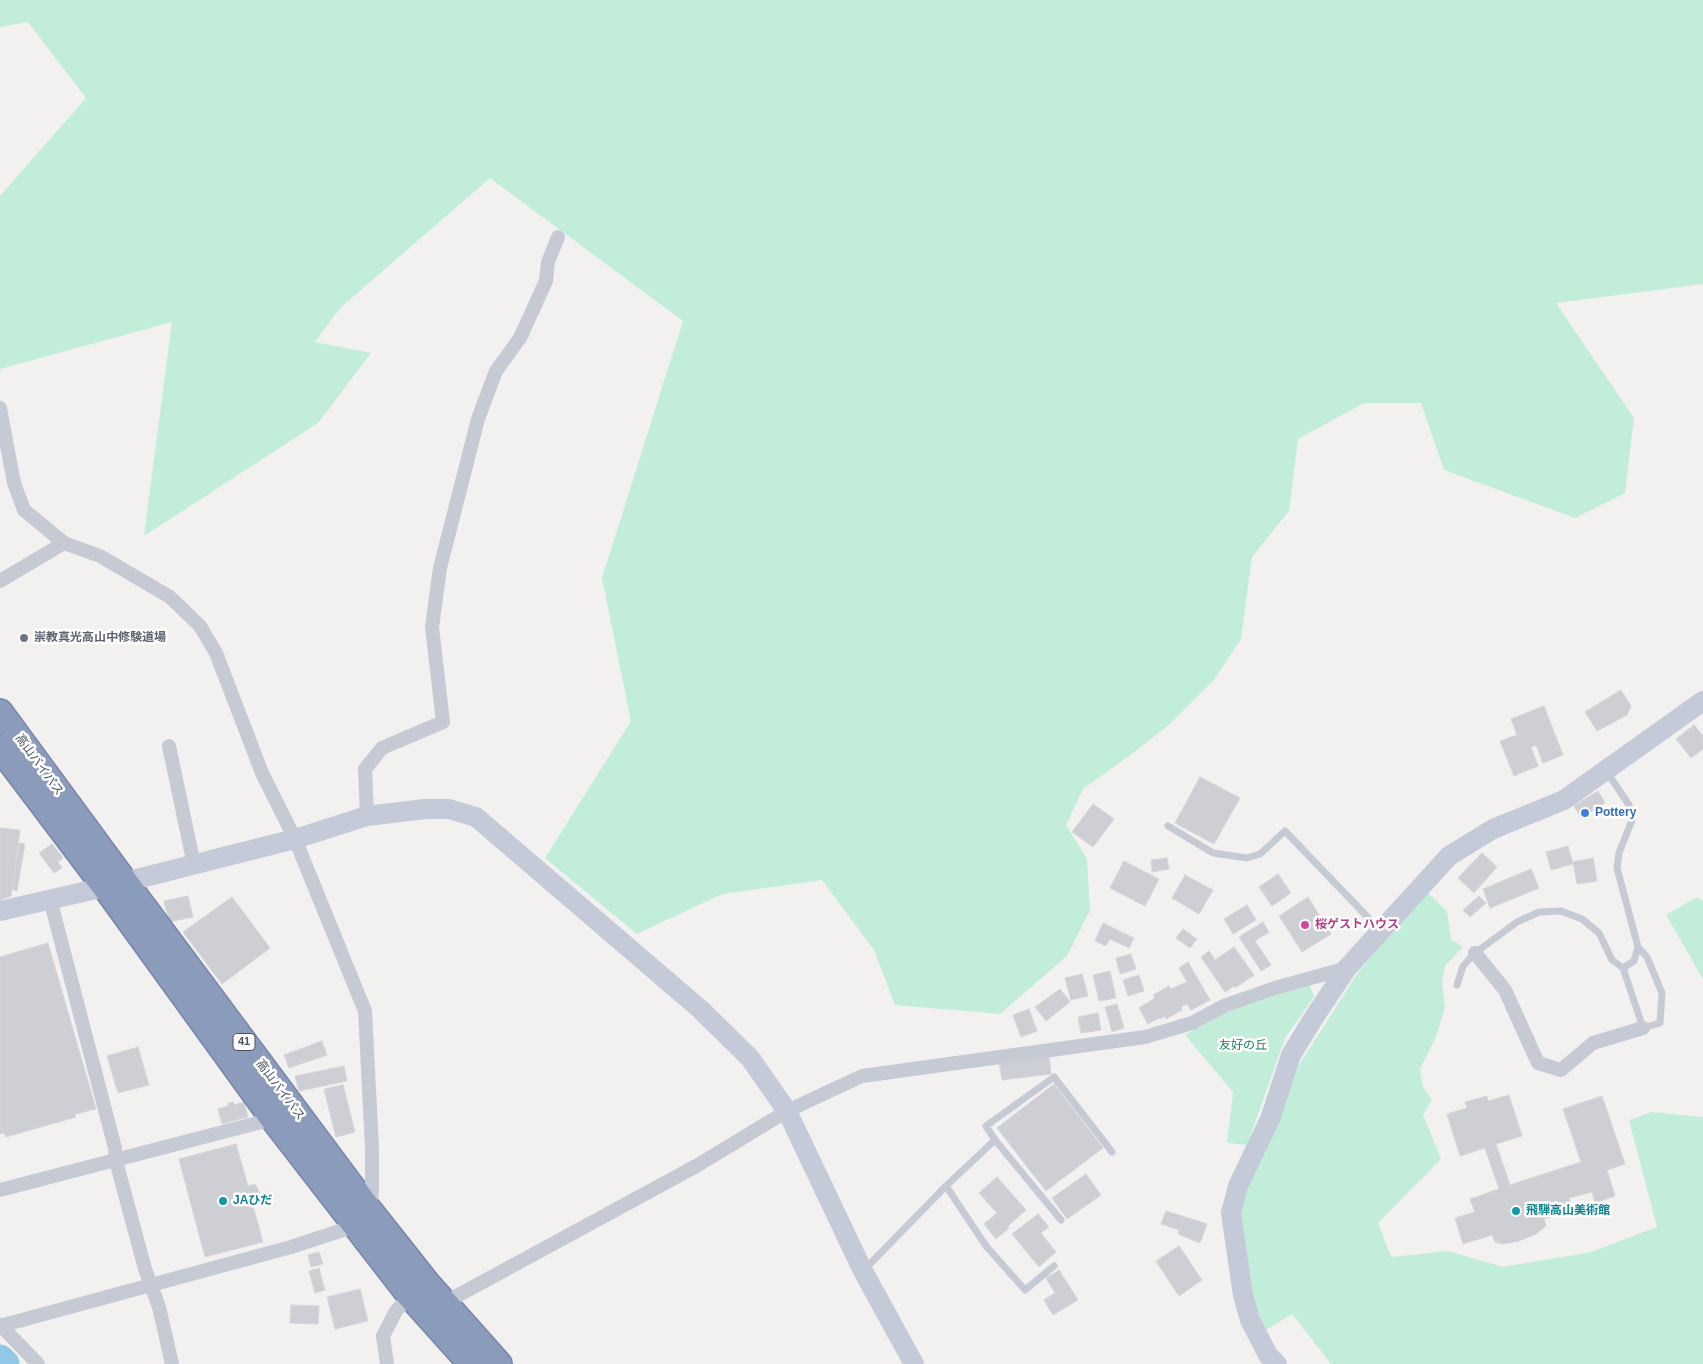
<!DOCTYPE html>
<html>
<head>
<meta charset="utf-8">
<style>
  body { margin:0 }
  canvas { display:block; background:#f2f1f0 }
</style>
</head>
<body>
<canvas width="1703" height="1364"></canvas>
<script>
const context = document.querySelector('canvas').getContext('2d');
context.lineJoin = 'round';
function fillPath(path, color) {
  context.fillStyle = color;
  context.fill(path, 'evenodd');
}
function poly(rows) {
  const path = new Path2D();
  for (const r of rows) {
    path.moveTo(r[0], r[1]);
    for (let i = 2; i < r.length; i += 2) path.lineTo(r[i], r[i + 1]);
  }
  return path;
}
function stroke(path, color, width, dash) {
  context.strokeStyle = color;
  context.lineWidth = width;
  context.lineCap = dash ? 'butt' : 'round';
  context.setLineDash(dash || []);
  context.stroke(path);
}
function drawText(font, color, halo, rows, align = 'center') {
  context.font = font + ' Helvetica,"Noto Sans JP",sans-serif';
  context.lineWidth = 5;
  context.setLineDash([]);
  context.textBaseline = 'middle';
  context.strokeStyle = halo;
  context.fillStyle = color;
  for (const [text, x, y, turn = 0] of rows) {
    context.save();
    context.translate(x, y);
    context.rotate((+turn || 0) * Math.PI / 180);
    context.textAlign = isNaN(turn) ? turn : align;
    if (halo) context.strokeText(text, 0, 0);
    context.fillText(text, 0, 0);
    context.restore();
  }
}
fillPath(poly([
  [0,0,1703,0,1703,284,1556,303,1634,418,1625,493,1575,518,1444,470,1421,403,1364,403,1298,439,1289,511,1252,557,1241,639,1214,680,1170,724,1137,750,1083,789,1066,825,1087,859,1090,910,1067,956,1000,1014,895,1005,874,950,822,880,722,894,637,934,545,858,631,721,602,578,683,321,490,178,340,308,315,342,371,353,318,423,144,536,172,322,0,369,0,196,86,98,28,22,0,27],
  [1424,889,1447,911,1451,940,1463,947,1445,966,1442,982,1445,1007,1436,1037,1420,1069,1423,1087,1432,1100,1423,1115,1441,1159,1378,1223,1391,1257,1448,1251,1503,1267,1591,1252,1657,1227,1629,1120,1652,1112,1703,1117,1703,1364,1331,1364,1292,1314,1266,1330,1250,1297,1241,1215,1244,1195,1299,1065,1357,974],
  [1697,897,1703,901,1703,979,1666,915],
  [1310,985,1314,997,1285,1038,1247,1145,1227,1143,1233,1092,1185,1035,1234,1009,1300,986]
]), '#c1edd9');
stroke(poly([
  [0,1359,5,1364]
]), '#91c8e8', 29);
const building = poly([
  [1621,690,1631,706,1627,715,1597,731,1585,712,1621,690],
  [1544,706,1563,755,1543,763,1536,745,1531,747,1538,766,1514,776,1500,741,1517,735,1511,719,1544,706],
  [1694,725,1703,736,1703,749,1691,758,1676,739,1694,725],
  [1200,777,1240,798,1214,844,1175,823,1200,777],
  [1598,791,1605,803,1581,818,1574,806,1598,791],
  [1093,804,1114,819,1093,847,1072,832,1093,804],
  [0,828,20,830,11,896,0,900,0,828],
  [19,843,25,844,17,891,12,889,19,843],
  [52,844,63,858,58,862,62,868,54,873,39,853,52,844],
  [1568,846,1573,864,1551,870,1546,852,1568,846],
  [1482,853,1497,867,1474,893,1458,878,1482,853],
  [1167,858,1169,869,1152,872,1151,860,1167,858],
  [1593,858,1597,881,1577,884,1573,862,1593,858],
  [1124,861,1159,879,1145,906,1110,888,1124,861],
  [1531,869,1539,888,1490,908,1483,889,1531,869],
  [1278,874,1291,893,1272,906,1259,887,1278,874],
  [1185,875,1213,890,1199,914,1172,898,1185,875],
  [188,896,193,917,169,922,164,901,188,896],
  [1479,896,1486,903,1470,917,1463,910,1479,896],
  [232,897,270,948,222,984,183,932,232,897],
  [1308,897,1331,934,1302,952,1279,916,1308,897],
  [1247,905,1256,920,1233,934,1224,919,1247,905],
  [1263,922,1269,932,1255,941,1271,965,1261,971,1239,937,1263,922],
  [1103,923,1134,938,1129,948,1110,939,1106,946,1095,941,1103,923],
  [1183,929,1197,939,1190,948,1176,938,1183,929],
  [48,943,96,1109,75,1114,76,1117,6,1137,4,1133,0,1134,0,957,48,943],
  [1234,947,1254,975,1235,988,1234,986,1225,992,1201,957,1209,951,1215,960,1234,947],
  [1131,954,1136,969,1120,974,1116,958,1131,954],
  [1188,962,1210,1000,1191,1010,1187,1004,1181,1007,1182,1010,1166,1019,1165,1016,1160,1019,1159,1018,1148,1024,1139,1008,1155,998,1153,995,1169,986,1171,989,1187,982,1179,968,1188,962],
  [1110,971,1116,998,1099,1001,1093,975,1110,971],
  [1082,974,1088,996,1071,1000,1065,978,1082,974],
  [1139,975,1144,991,1128,996,1123,980,1139,975],
  [1060,989,1070,1002,1046,1021,1035,1007,1060,989],
  [1117,1004,1124,1028,1112,1032,1105,1007,1117,1004],
  [1029,1009,1037,1031,1021,1037,1013,1015,1029,1009],
  [1098,1013,1101,1030,1081,1033,1078,1017,1098,1013],
  [322,1041,327,1055,289,1068,284,1055,322,1041],
  [138,1047,149,1085,118,1093,107,1056,138,1047],
  [1049,1055,1051,1074,1002,1080,999,1061,1049,1055],
  [344,1066,347,1081,299,1091,295,1076,344,1066],
  [1054,1084,1103,1148,1046,1191,997,1128,1054,1084],
  [343,1085,355,1132,336,1137,324,1089,343,1085],
  [1509,1095,1522,1136,1496,1144,1510,1185,1581,1162,1563,1109,1602,1096,1625,1164,1607,1170,1615,1196,1595,1203,1592,1192,1569,1198,1573,1210,1544,1219,1546,1226,1536,1234,1519,1241,1503,1244,1495,1242,1492,1235,1463,1244,1455,1218,1475,1212,1470,1199,1499,1189,1485,1148,1460,1156,1447,1114,1467,1108,1465,1102,1487,1096,1488,1101,1509,1095],
  [233,1102,234,1105,244,1102,248,1117,222,1124,218,1109,228,1106,228,1103,233,1102],
  [236,1144,248,1186,255,1184,258,1189,260,1195,258,1200,252,1202,263,1242,205,1257,179,1159,236,1144],
  [1086,1174,1101,1195,1067,1219,1052,1198,1086,1174],
  [997,1177,1026,1210,1008,1226,1009,1228,996,1239,984,1224,997,1213,979,1193,997,1177],
  [1166,1211,1207,1224,1200,1243,1178,1234,1179,1230,1161,1224,1166,1211],
  [1038,1214,1049,1227,1041,1233,1056,1252,1039,1267,1012,1234,1038,1214],
  [1179,1246,1202,1280,1179,1296,1156,1261,1179,1246],
  [319,1252,323,1264,311,1267,308,1255,319,1252],
  [319,1268,325,1290,315,1293,309,1271,319,1268],
  [1059,1270,1078,1300,1053,1315,1044,1300,1055,1293,1046,1278,1059,1270],
  [360,1289,368,1321,335,1329,327,1297,360,1289],
  [291,1305,319,1306,318,1324,290,1323,291,1305]
]);
fillPath(building, '#cdcfd4');
stroke(building, '#d5d5db', 1);
const highway = poly([
  [0,712,125,882,370,1211,427,1283,499,1364],
  [0,748,105,887,273,1119,410,1296,471,1364]
]);
stroke(highway, '#7686a8', 28);
stroke(poly([
  [1168,826,1213,853,1247,858,1260,854,1285,831,1379,929],
  [1623,968,1643,1028,1660,1023,1662,993,1647,957,1638,947],
  [1457,985,1463,966,1475,953,1517,922,1539,912,1561,911,1582,919,1599,933,1612,960,1623,968,1634,961,1638,947,1617,868,1619,853,1632,820,1629,805,1607,772],
  [995,1140,986,1126,1054,1077,1112,1152],
  [946,1186,986,1246,1025,1290,1054,1266],
  [865,1269,946,1186,995,1140,1061,1220]
]), '#c5cad4', 7);
stroke(poly([
  [0,408,14,483,24,510,64,543,100,556,170,597,200,626,216,653,262,773,295,839,365,1011,372,1148,372,1191,370,1211,355,1226,291,1247,0,1326],
  [0,581,64,543],
  [169,746,194,865],
  [367,816,365,769,382,748,443,722,432,627,440,568,478,419,496,371,520,338,546,281,548,262,558,237],
  [50,899,115,1148,116,1161,145,1269,159,1307,172,1364],
  [1475,953,1505,990,1538,1063,1561,1070,1593,1043,1643,1028],
  [0,1190,273,1119],
  [444,1303,698,1165,787,1111,862,1076,1145,1037,1192,1023,1226,1005,1275,988,1347,968],
  [0,1325,38,1364],
  [387,1364,383,1336,396,1311,410,1296]
]), '#c5cad4', 14);
stroke(poly([
  [0,911,105,887,295,839,367,816,425,809,449,809,476,817,700,1009,750,1058,787,1111,863,1271,914,1364],
  [1277,1364,1268,1355,1250,1320,1243,1295,1231,1213,1238,1186,1270,1119,1291,1055,1313,1019,1347,968,1449,856,1493,829,1564,800,1703,701]
]), '#c4cad8', 20);
stroke(highway, '#8b9bbc', 25);
for (const [x, y, r, color] of [
  [24,638,5,"#6b7280"],
  [1585,813,5,"#3f7fe0"],
  [1305,925,5,"#d1479c"],
  [223,1201,5,"#0f9aa8"],
  [1516,1211,5,"#0f9aa8"]
]) {
  const dot = new Path2D();
  dot.arc(x, y, r, 0, 2 * Math.PI);
  context.fillStyle = color;
  context.fill(dot);
  stroke(dot, '#fff', 2);
}
for (const [x, y, w] of [
  [244,1042,22]
]) {
  const box = new Path2D();
  box.roundRect(x - w / 2, y - 8.5, w, 17, 4);
  context.fillStyle = '#fff';
  context.fill(box);
  stroke(box, '#49505d', 1);
}
drawText('bold 11px', '#49505d', null, [
  ["41",244,1042]
]);
drawText('bold 12px', '#5b616d', '#fff', [
  ["崇教真光高山中修験道場",34,638]
], 'left');
drawText('12px', '#49505d', '#fff', [
  ["高山バイパス",39,765,54],
  ["高山バイパス",280,1090,53]
]);
drawText('bold 12px', '#366cbe', '#fff', [
  ["Pottery",1595,813]
], 'left');
drawText('bold 12px', '#b23c85', '#fff', [
  ["桜ゲストハウス",1315,925]
], 'left');
drawText('12px', '#1c7c5b', '#fff', [
  ["友好の丘",1243,1046]
]);
drawText('bold 12px', '#0d838f', '#fff', [
  ["JAひだ",233,1201],
  ["飛騨高山美術館",1526,1211]
], 'left');
</script>
</body>
</html>
